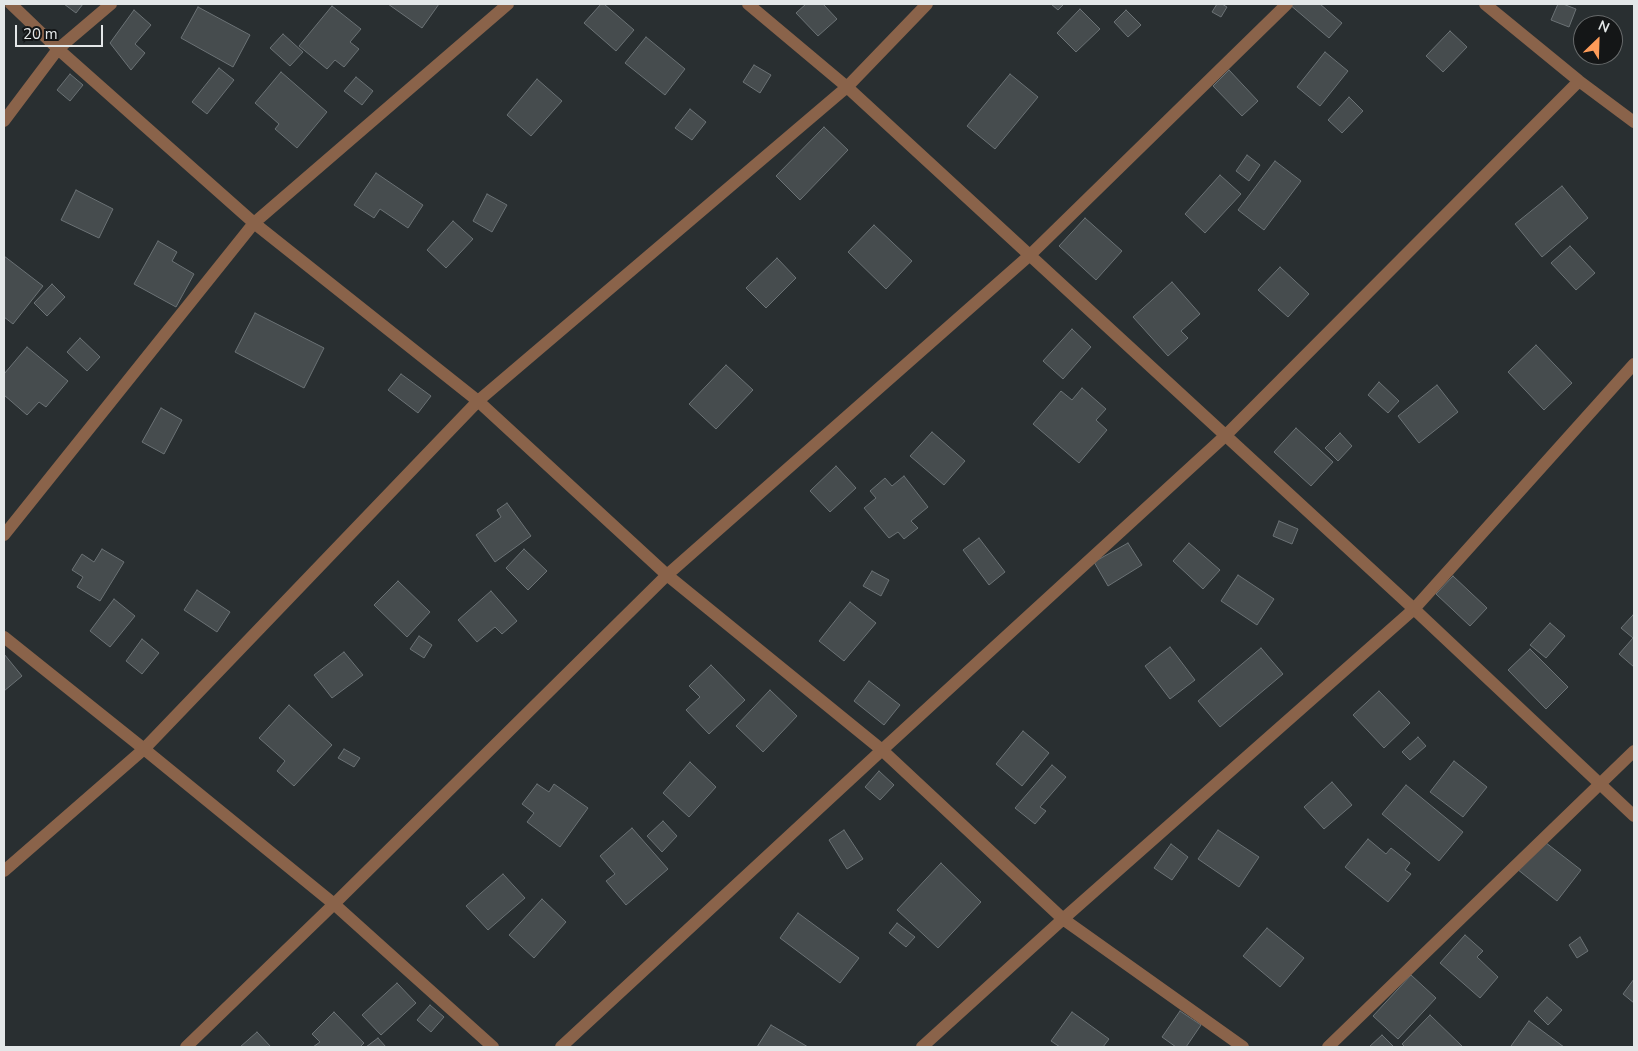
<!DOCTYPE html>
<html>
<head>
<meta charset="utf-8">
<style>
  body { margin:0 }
  #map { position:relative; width:1638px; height:1051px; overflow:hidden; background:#292f31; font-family:"Nunito Sans",sans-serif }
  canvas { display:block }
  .frame { position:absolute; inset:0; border:5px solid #e3e7e8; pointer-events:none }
  .north { position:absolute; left:1573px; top:15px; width:50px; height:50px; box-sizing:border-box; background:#141617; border:1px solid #676a6b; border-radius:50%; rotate:24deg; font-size:14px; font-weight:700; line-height:20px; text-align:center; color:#e3e7e8 }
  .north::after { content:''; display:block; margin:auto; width:18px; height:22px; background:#fe9b59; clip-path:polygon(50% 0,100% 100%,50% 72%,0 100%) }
  .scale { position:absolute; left:15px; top:25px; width:88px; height:22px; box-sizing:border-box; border:2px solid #e3e7e8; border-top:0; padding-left:6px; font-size:15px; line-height:18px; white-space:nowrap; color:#e3e7e8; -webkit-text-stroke:4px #141617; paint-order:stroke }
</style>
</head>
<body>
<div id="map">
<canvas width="1638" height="1051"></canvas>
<div class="frame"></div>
<div class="north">N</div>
<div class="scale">20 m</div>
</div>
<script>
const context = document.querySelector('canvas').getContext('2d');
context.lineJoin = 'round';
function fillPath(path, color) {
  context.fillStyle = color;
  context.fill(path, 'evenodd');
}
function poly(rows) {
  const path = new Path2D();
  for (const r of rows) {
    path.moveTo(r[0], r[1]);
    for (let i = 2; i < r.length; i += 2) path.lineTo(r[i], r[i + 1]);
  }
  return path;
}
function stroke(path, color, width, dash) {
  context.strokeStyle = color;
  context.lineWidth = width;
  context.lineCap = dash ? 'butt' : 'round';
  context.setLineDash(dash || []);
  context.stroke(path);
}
const building = poly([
  [64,4,83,4,76,13,64,4],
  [388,4,439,4,422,28,388,4],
  [601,4,604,4,634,30,616,51,584,23,601,4],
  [806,4,823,4,837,19,818,36,796,13,806,4],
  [1051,4,1064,4,1058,10,1051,4],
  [1217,4,1222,4,1227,7,1221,17,1212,12,1217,4],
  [1289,4,1320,4,1342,23,1329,38,1289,4],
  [1558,4,1563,4,1576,9,1569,27,1551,20,1558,4],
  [332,6,361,29,350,42,359,49,344,67,335,60,327,69,299,46,332,6],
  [198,7,250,35,233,67,181,38,198,7],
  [1080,9,1100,29,1076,52,1057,33,1080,9],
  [134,10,151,25,135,44,145,53,131,70,110,43,134,10],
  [1126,10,1141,25,1128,37,1114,22,1126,10],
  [1450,31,1467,47,1443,72,1426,56,1450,31],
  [283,34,303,52,290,66,270,48,283,34],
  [646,37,685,69,665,95,625,63,646,37],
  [1325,52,1348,71,1320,106,1297,87,1325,52],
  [754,65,771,75,760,93,743,82,754,65],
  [219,68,234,80,207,114,192,102,219,68],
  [1229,70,1258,101,1242,116,1213,86,1229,70],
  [281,72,327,112,297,148,275,129,279,124,255,103,281,72],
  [70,74,83,85,70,101,57,90,70,74],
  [1010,74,1038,97,995,149,967,126,1010,74],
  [356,77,373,91,362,105,344,91,356,77],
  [537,79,562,101,531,136,507,115,537,79],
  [1349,97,1363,111,1342,133,1328,120,1349,97],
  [690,109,706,122,692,140,675,128,690,109],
  [824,127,848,150,800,200,776,176,824,127],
  [1247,155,1260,165,1249,181,1236,171,1247,155],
  [1275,161,1301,181,1264,230,1238,210,1275,161],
  [376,173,423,205,408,228,380,209,374,218,354,205,376,173],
  [1220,175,1241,194,1205,233,1185,214,1220,175],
  [1562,186,1588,218,1542,257,1515,224,1562,186],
  [76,190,113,209,99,238,61,220,76,190],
  [487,194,507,205,492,232,473,221,487,194],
  [1085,218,1122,251,1096,280,1059,246,1085,218],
  [453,221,473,239,446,268,427,250,453,221],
  [874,225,912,261,886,289,848,252,874,225],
  [158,241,177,252,172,261,194,274,176,307,134,284,158,241],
  [1570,246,1595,273,1576,290,1551,263,1570,246],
  [4,256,43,286,13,324,4,317,4,256],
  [777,258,796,278,766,308,746,288,777,258],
  [1280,267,1309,294,1288,317,1258,290,1280,267],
  [1172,282,1200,314,1181,331,1188,338,1168,356,1133,317,1172,282],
  [52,284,65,297,47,316,34,303,52,284],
  [255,313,324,348,304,388,235,352,255,313],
  [1072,329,1091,347,1063,379,1043,361,1072,329],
  [80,338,100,357,87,371,67,352,80,338],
  [1536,345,1572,383,1544,410,1508,372,1536,345],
  [27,347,68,381,46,407,39,402,27,415,4,395,4,374,27,347],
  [726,365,753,390,716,429,689,404,726,365],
  [401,374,431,396,418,413,388,390,401,374],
  [1379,382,1399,401,1388,413,1368,395,1379,382],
  [1437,385,1458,412,1419,443,1398,416,1437,385],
  [1082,388,1106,409,1096,420,1107,430,1079,463,1033,424,1061,391,1072,400,1082,388],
  [161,408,182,420,164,454,142,442,161,408],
  [1296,428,1333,462,1311,486,1274,452,1296,428],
  [932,432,965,461,944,485,910,456,932,432],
  [1340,433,1352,446,1338,461,1325,448,1340,433],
  [836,466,856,488,830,512,810,491,836,466],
  [904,476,928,507,911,521,918,528,904,539,898,532,889,538,864,508,876,498,870,491,885,478,892,486,904,476],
  [507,503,531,536,495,562,476,535,501,517,497,510,507,503],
  [1279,521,1298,529,1292,544,1273,536,1279,521],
  [979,538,1005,572,989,585,963,550,979,538],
  [1128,543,1142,565,1108,586,1094,562,1128,543],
  [1189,543,1220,570,1203,589,1173,561,1189,543],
  [102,549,124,562,100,601,77,587,83,577,72,570,82,554,94,562,102,549],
  [524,549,547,571,528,590,506,568,524,549],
  [872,571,889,580,881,596,863,586,872,571],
  [1238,575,1274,599,1257,625,1221,601,1238,575],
  [1453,576,1487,608,1470,626,1436,594,1453,576],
  [398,581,430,612,407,637,374,605,398,581],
  [197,590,230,612,217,632,184,610,197,590],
  [491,591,517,621,502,634,495,627,477,642,458,620,491,591],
  [114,599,135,616,110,647,90,631,114,599],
  [850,602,876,623,844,661,819,641,850,602],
  [1633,615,1634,616,1634,667,1619,654,1633,638,1621,628,1633,615],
  [1550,623,1565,636,1546,658,1530,645,1550,623],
  [419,636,432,645,424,658,410,649,419,636],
  [142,639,159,653,142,674,126,661,142,639],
  [1170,647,1195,680,1170,699,1145,666,1170,647],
  [1261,648,1283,674,1220,727,1198,701,1261,648],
  [1530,649,1568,687,1546,709,1508,670,1530,649],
  [344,652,363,675,332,698,314,675,344,652],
  [4,654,22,676,4,691,4,654],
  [711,665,745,700,709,734,686,710,700,697,689,686,711,665],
  [869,681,900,705,884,725,854,701,869,681],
  [770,690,797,716,763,752,736,726,770,690],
  [1379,691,1410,723,1384,748,1353,715,1379,691],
  [289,705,332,745,294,786,277,771,285,761,259,738,289,705],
  [1023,731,1049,753,1022,786,996,764,1023,731],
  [1418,737,1426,746,1410,760,1402,752,1418,737],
  [344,749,360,758,354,767,338,758,344,749],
  [1454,761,1487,787,1463,817,1430,792,1454,761],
  [690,762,716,787,689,817,663,793,690,762],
  [1052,765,1066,777,1040,807,1046,811,1035,824,1015,808,1052,765],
  [879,771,894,785,880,800,865,787,879,771],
  [1332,782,1352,805,1324,829,1304,807,1332,782],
  [537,784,549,792,554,784,588,808,560,847,527,822,534,813,522,804,537,784],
  [1406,785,1463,832,1439,861,1382,814,1406,785],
  [663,821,677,836,662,852,647,836,663,821],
  [632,828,668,869,626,905,606,881,615,874,600,856,632,828],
  [844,830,863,859,847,869,829,840,844,830],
  [1218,830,1259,857,1239,887,1198,859,1218,830],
  [1368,839,1386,854,1391,848,1410,863,1405,870,1411,874,1388,902,1345,867,1368,839],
  [1541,839,1581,870,1557,901,1517,869,1541,839],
  [1171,844,1188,857,1172,880,1154,868,1171,844],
  [941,863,981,902,938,948,897,910,941,863],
  [503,874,525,898,488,930,466,906,503,874],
  [542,899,566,922,534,958,509,935,542,899],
  [798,913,859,958,840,983,780,938,798,913],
  [897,923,915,937,906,947,889,933,897,923],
  [1267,928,1304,958,1280,987,1243,956,1267,928],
  [1465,935,1483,951,1477,957,1498,977,1480,998,1440,963,1465,935],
  [1580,937,1588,951,1577,958,1569,945,1580,937],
  [1411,975,1436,998,1398,1039,1373,1016,1411,975],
  [1634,979,1634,1003,1623,994,1634,979],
  [397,983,416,1003,381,1035,362,1015,397,983],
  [1547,997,1562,1010,1548,1025,1534,1011,1547,997],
  [430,1005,444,1017,431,1032,417,1020,430,1005],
  [1180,1011,1201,1025,1186,1047,1176,1047,1162,1037,1180,1011],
  [334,1012,364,1043,360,1047,313,1047,320,1042,312,1034,334,1012],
  [1072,1012,1109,1039,1103,1047,1060,1047,1051,1041,1072,1012],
  [1430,1015,1463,1047,1405,1047,1402,1044,1430,1015],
  [1529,1021,1564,1047,1513,1047,1511,1046,1529,1021],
  [771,1025,808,1047,757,1047,771,1025],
  [257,1032,271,1047,240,1047,257,1032],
  [1382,1035,1394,1047,1369,1047,1382,1035],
  [378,1038,386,1047,366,1047,378,1038]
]);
fillPath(building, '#464c4e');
stroke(building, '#6b7275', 1);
stroke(poly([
  [11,4,58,49,254,223,478,401,667,575,882,750,1063,919,1243,1047],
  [748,4,847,87,1414,609,1634,816],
  [1485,4,1579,81,1634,122],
  [4,121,58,49,111,4],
  [4,535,254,223,508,4],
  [4,637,144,749,334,904,493,1047],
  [4,871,144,749,478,401,847,87,927,4],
  [186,1047,334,904,667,575,1030,255,1287,4],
  [561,1047,882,750,1225,436,1579,81],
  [922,1047,1063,919,1414,609,1634,364],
  [1328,1047,1634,751]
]), '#8a634a', 12);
</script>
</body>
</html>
